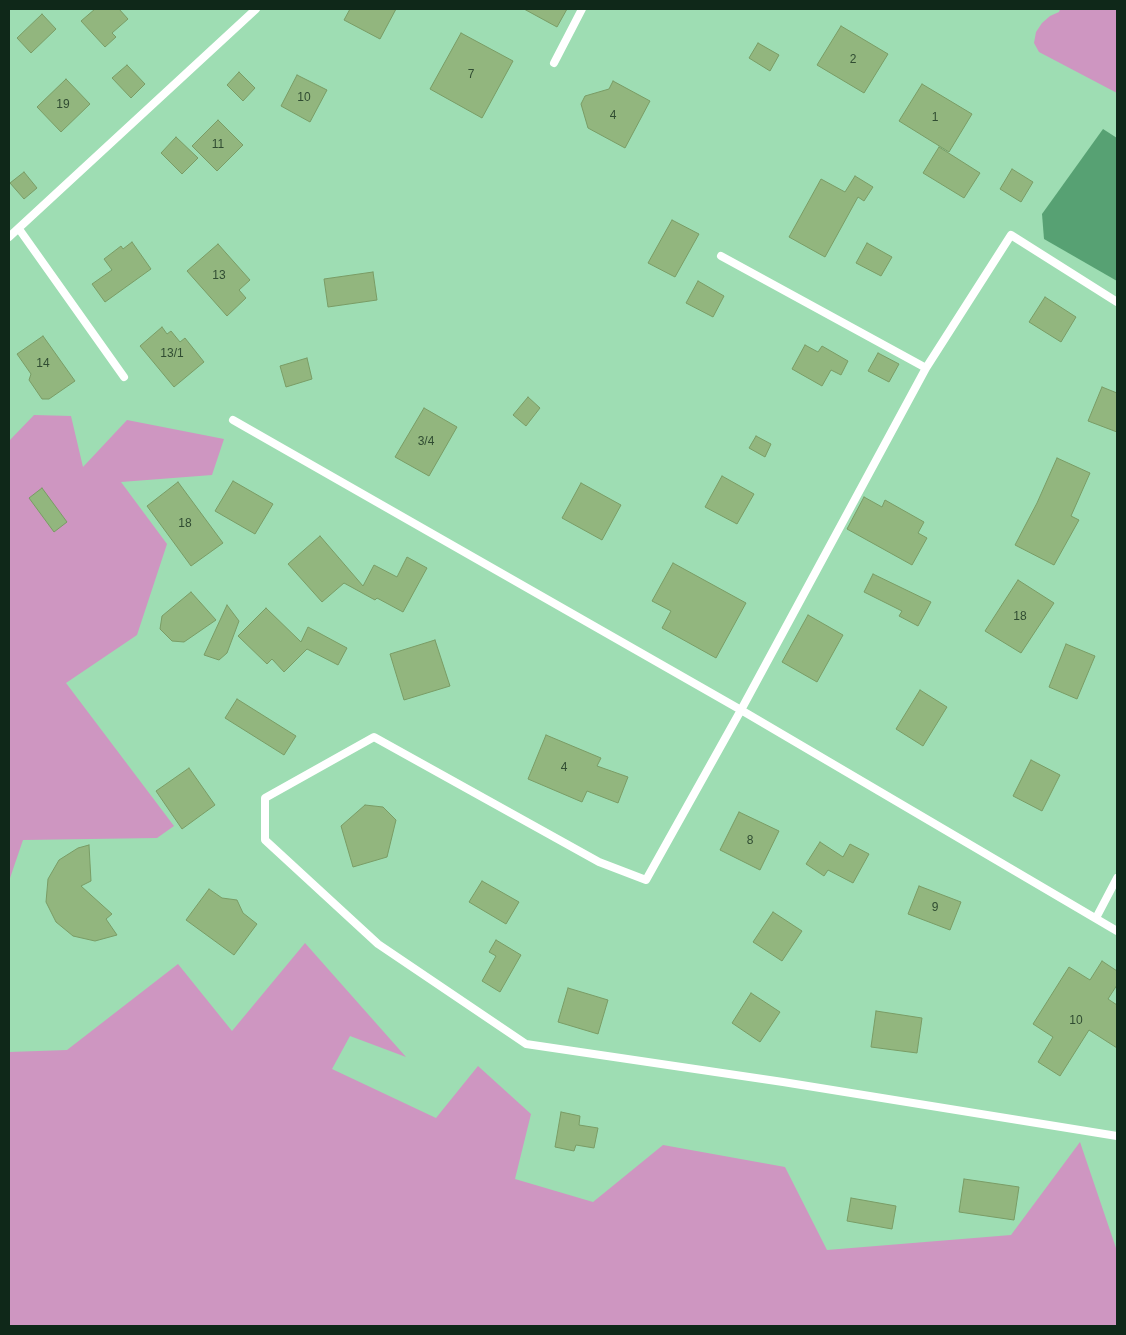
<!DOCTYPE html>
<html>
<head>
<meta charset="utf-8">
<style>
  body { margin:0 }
  #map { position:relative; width:1126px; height:1335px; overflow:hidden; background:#9eddb3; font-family:Arial,sans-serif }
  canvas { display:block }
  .frame { position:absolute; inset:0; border:10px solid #0f2819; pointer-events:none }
</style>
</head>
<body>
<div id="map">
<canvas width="1126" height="1335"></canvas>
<div class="frame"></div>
</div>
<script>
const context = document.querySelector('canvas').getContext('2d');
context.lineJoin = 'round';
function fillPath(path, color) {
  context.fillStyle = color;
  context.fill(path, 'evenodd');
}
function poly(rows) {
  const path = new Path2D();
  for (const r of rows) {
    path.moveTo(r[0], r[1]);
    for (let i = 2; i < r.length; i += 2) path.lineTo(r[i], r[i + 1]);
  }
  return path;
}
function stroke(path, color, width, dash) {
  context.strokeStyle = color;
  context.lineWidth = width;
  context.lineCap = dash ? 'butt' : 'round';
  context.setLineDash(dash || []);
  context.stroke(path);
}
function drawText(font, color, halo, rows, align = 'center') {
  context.font = font + ' Arial,sans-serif';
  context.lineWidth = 4;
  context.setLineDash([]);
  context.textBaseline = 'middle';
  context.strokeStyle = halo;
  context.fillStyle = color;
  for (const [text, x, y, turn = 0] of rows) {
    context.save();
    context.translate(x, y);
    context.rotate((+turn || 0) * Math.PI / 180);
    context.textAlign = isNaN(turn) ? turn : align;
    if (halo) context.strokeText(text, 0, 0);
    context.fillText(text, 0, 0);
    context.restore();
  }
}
fillPath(poly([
  [1060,9,1117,9,1117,93,1039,52,1034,43,1036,32,1042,23,1050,16,1059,12],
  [34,415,71,416,83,467,127,420,224,439,212,475,121,482,167,544,137,635,66,683,174,826,157,838,23,840,9,881,9,441],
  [305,943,406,1057,350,1036,332,1069,436,1118,478,1066,531,1114,515,1179,593,1202,663,1145,785,1167,827,1250,1011,1235,1080,1142,1117,1251,1117,1326,9,1326,9,1052,67,1050,178,964,232,1031]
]), '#ce96c1');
fillPath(poly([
  [1103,129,1117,138,1117,281,1044,239,1042,214]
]), '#57a173');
const building = poly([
  [95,9,119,9,128,19,112,33,116,37,105,47,81,21,95,9],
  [350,9,396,9,380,39,344,20,350,9],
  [524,9,567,9,557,27,524,9],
  [42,14,56,29,31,53,17,38,42,14],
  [841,26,888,54,864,93,817,65,841,26],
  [461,33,513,61,482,118,430,89,461,33],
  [758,43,779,55,770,71,749,58,758,43],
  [127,65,145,84,131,98,112,78,127,65],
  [239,72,255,88,243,101,227,85,239,72],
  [297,75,327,90,310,122,281,106,297,75],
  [66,79,90,104,61,132,37,107,66,79],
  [613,81,650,101,625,148,588,128,581,104,585,96,609,89,613,81],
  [922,84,972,114,949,152,899,121,922,84],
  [218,120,243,145,217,171,192,146,218,120],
  [176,137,198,158,182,174,161,153,176,137],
  [939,147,980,173,964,198,923,173,939,147],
  [1012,169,1033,182,1021,202,1000,189,1012,169],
  [24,172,37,188,24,199,10,183,24,172],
  [855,176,873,187,864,201,858,197,825,257,789,237,821,179,845,192,855,176],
  [672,220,699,234,675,277,648,263,672,220],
  [132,242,151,269,105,302,92,284,112,270,104,259,121,246,123,249,132,242],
  [867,243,892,257,881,276,856,263,867,243],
  [218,244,250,280,239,290,246,298,227,316,187,271,218,244],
  [373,272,377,300,328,307,324,279,373,272],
  [698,281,724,296,713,317,686,303,698,281],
  [1045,297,1076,317,1061,342,1029,322,1045,297],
  [162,327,167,334,171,331,180,342,185,338,204,362,174,387,140,346,162,327],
  [43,336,75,381,49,399,42,399,29,380,31,374,17,354,43,336],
  [805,345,818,352,822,346,848,361,841,375,831,370,822,386,792,369,805,345],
  [878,353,899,364,889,382,868,371,878,353],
  [307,358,312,379,286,387,280,366,307,358],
  [1102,387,1117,393,1117,432,1088,421,1102,387],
  [528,397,540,408,526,426,513,415,528,397],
  [424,408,457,427,429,476,395,457,424,408],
  [756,436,771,444,765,457,749,448,756,436],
  [1057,458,1090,473,1071,516,1079,520,1054,565,1015,545,1037,503,1057,458],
  [722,476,754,494,737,524,705,507,722,476],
  [233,481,273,504,255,534,215,511,233,481],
  [178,482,223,543,191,566,147,506,178,482],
  [581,483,621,505,602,540,562,518,581,483],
  [42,488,67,522,54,532,29,498,42,488],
  [864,497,882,507,885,500,924,522,918,533,927,538,912,565,847,529,864,497],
  [320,536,363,586,374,565,397,577,407,557,427,568,403,612,377,598,375,600,344,583,322,602,288,564,320,536],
  [673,563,746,603,716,658,662,628,671,611,652,601,673,563],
  [873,574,931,602,918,626,899,616,902,611,864,592,873,574],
  [1018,580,1054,603,1021,653,985,631,1018,580],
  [191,592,216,620,184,642,172,641,160,629,162,616,191,592],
  [227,605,239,621,227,653,219,660,204,655,227,605],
  [266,608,301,642,308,627,347,648,338,665,307,649,284,672,272,659,267,664,238,636,266,608],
  [808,615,843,635,817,682,782,662,808,615],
  [435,640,450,686,404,700,390,654,435,640],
  [1066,644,1095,656,1077,699,1049,687,1066,644],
  [920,690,947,707,923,746,896,729,920,690],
  [237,699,296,736,284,755,225,718,237,699],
  [546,735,601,758,597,766,628,777,618,803,587,791,582,802,528,779,546,735],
  [1031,760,1060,775,1042,811,1013,796,1031,760],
  [189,768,215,805,182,829,156,791,189,768],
  [365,805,383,807,396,820,387,857,353,867,341,826,365,805],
  [739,812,779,831,760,870,720,850,739,812],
  [820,842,843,857,850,844,869,854,853,883,828,870,824,876,806,864,820,842],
  [89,845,91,881,81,886,112,914,106,919,117,935,95,941,73,936,56,922,46,902,48,879,59,860,78,848,89,845],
  [482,881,519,902,506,924,469,902,482,881],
  [919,886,961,902,950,930,908,914,919,886],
  [209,889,222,898,237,900,243,913,257,924,234,955,186,920,209,889],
  [773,912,802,931,782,961,753,942,773,912],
  [496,940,521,955,500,992,482,981,496,956,489,952,496,940],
  [1102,961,1117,971,1117,985,1108,999,1117,1005,1117,1048,1089,1030,1060,1076,1038,1062,1053,1037,1033,1024,1069,967,1090,980,1102,961],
  [568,988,608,1000,598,1034,558,1022,568,988],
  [751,993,780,1012,760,1042,732,1023,751,993],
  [876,1011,922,1018,917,1053,871,1047,876,1011],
  [561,1112,580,1116,579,1125,598,1128,594,1148,576,1145,574,1151,555,1147,561,1112],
  [964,1179,1019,1187,1014,1220,959,1212,964,1179],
  [851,1198,896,1206,892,1229,847,1221,851,1198]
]);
fillPath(building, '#92b67e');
stroke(building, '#799c65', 1);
stroke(poly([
  [554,63,582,9],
  [19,229,124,377],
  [9,237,256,9],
  [721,256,926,368,741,710,646,880,599,862,374,737,265,798,265,840,378,944,526,1044,783,1082,1117,1136],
  [926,368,1011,235,1117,302],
  [233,420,741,710,1117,931],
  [1096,918,1117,878]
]), '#fff', 8);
drawText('12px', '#304c32', null, [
  ["2",853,60],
  ["7",471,75],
  ["10",304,98],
  ["19",63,105],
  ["4",613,116],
  ["1",935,118],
  ["11",218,145],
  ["13",219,276],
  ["13/1",172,354],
  ["14",43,364],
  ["3/4",426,442],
  ["18",185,524],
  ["18",1020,617],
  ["4",564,768],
  ["8",750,841],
  ["9",935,908],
  ["10",1076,1021]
]);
</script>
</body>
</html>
